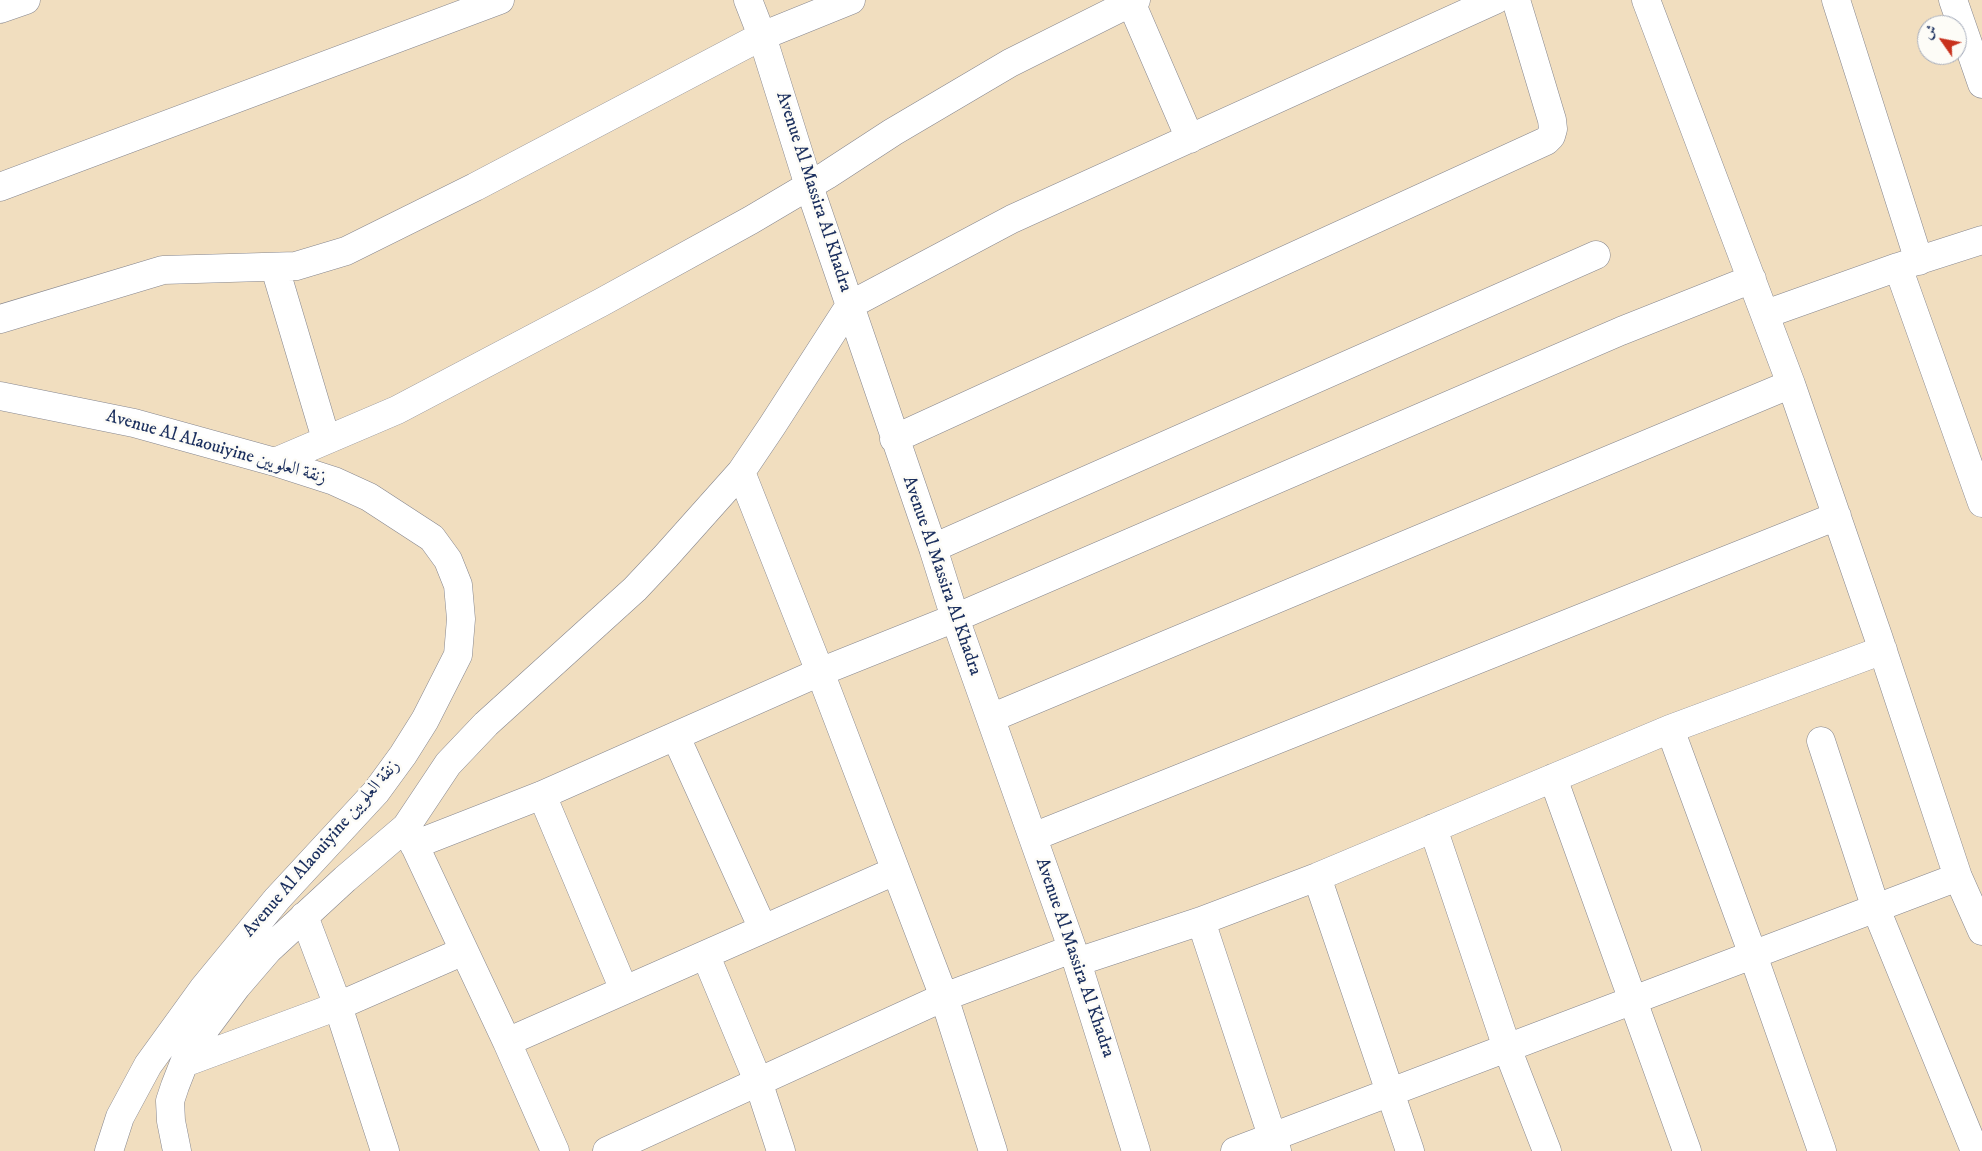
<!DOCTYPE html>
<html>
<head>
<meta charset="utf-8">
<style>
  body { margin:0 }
  #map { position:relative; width:1982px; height:1151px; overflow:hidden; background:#f1debf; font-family:"IM FELL DW Pica",Amiri,serif }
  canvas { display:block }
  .north { position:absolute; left:1917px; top:15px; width:50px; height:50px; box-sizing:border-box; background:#fdfcf7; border:1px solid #a3aaba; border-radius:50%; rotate:303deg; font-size:14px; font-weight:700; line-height:20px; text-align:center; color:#1b2f5e }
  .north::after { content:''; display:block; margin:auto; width:18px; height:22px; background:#c8321e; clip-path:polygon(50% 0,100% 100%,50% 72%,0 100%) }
</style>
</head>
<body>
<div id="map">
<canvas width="1982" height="1151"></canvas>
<div class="north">ش</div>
</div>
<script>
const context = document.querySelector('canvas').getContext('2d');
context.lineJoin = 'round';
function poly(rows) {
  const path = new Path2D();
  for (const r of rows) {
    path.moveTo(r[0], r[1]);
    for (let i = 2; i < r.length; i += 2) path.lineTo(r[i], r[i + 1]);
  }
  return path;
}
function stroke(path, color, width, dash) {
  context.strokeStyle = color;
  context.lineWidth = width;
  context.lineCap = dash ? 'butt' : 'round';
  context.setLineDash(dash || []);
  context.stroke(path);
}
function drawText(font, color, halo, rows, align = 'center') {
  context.font = font + ' "IM FELL DW Pica",Amiri,serif';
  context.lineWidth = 5;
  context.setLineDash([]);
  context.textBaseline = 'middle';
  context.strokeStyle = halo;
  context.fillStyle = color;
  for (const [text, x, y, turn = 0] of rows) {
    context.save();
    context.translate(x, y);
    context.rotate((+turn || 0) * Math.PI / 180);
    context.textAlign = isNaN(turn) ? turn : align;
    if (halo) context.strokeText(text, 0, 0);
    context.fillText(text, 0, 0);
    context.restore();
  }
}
const minor = poly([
  [748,0,762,36,809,186,933,548,955,618,1077,962,1136,1151],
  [1130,0,1190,139],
  [1646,0,1791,384,1878,636,1958,877,1982,931],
  [1836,0,1919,261],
  [1953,0,1982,84],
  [0,9,26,0],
  [0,187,500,0],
  [1898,267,1982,503],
  [275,268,326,439],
  [1766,314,1898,267,1982,240],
  [0,319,163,270,296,266,346,251,475,187,762,36,851,0],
  [0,396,134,423,275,462,334,481,369,497,432,538,448,560,458,585,461,619,458,655,425,720,403,755,376,792,277,899,203,989,148,1065,120,1117,109,1151],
  [894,439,1546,141,1551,136,1553,129,1552,120,1516,0],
  [275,462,397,410,602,302,751,220,827,175,893,132,1010,63,1136,0],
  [741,472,820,672,944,997,993,1151],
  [933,548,1596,255],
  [991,718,1791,384],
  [1670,729,1753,955,1822,1151],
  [676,737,763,929],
  [1821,741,1876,909,1975,1151],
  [1553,778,1687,1151],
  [542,795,624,990],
  [406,827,507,1042,555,1151],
  [1433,828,1507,1048,1547,1151],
  [1033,837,1837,516],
  [414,845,542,795,820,672,955,618,1621,331,1752,279],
  [1317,877,1410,1151],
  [304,916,338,1006,385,1151],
  [1201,921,1277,1151],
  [706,956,758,1081,781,1151],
  [1077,962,1201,921,1317,877,1670,729,1883,650],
  [507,1042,895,871],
  [184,1063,338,1006,464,951],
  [177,1151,171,1121,170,1101,175,1086,184,1063,205,1029,237,986,268,950,345,879,406,827,448,764,486,724,635,589,666,556,741,472,772,426,850,305,1012,219,1495,0],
  [607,1151,944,997,1072,949],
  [1235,1151,1958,877]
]);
stroke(minor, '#86868e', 29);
stroke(minor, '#fff', 28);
drawText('18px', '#1b2f5e', '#fdfcf7', [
  ["Avenue Al Massira Al Khadra",813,192,72],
  ["Avenue Al Alaouiyine زنقة العلويين",216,448,16],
  ["Avenue Al Massira Al Khadra",941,576,71],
  ["Avenue Al Alaouiyine زنقة العلويين",322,849,-49],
  ["Avenue Al Massira Al Khadra",1074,958,71]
]);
</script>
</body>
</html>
